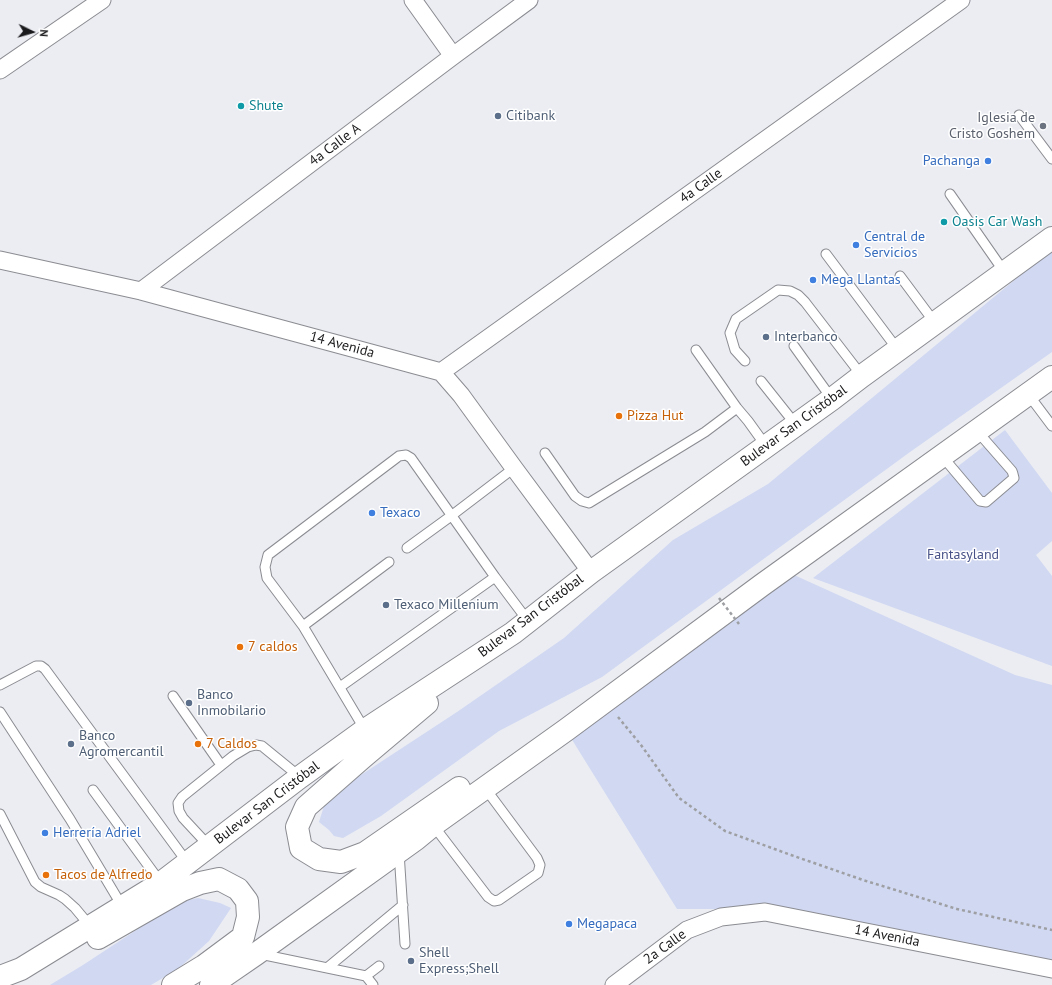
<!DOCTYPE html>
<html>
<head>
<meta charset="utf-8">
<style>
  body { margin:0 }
  #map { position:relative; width:1052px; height:985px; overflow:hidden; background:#ebedf3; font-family:"PT Sans",sans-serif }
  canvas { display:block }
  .north { position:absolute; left:12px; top:12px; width:40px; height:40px; -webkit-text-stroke:3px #fff; paint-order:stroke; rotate:95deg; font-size:11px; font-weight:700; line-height:16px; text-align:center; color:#1a1a1c }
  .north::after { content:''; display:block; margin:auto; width:14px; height:18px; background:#1a1a1c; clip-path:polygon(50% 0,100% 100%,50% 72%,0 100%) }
</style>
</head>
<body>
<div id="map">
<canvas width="1052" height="985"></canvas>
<div class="north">N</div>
</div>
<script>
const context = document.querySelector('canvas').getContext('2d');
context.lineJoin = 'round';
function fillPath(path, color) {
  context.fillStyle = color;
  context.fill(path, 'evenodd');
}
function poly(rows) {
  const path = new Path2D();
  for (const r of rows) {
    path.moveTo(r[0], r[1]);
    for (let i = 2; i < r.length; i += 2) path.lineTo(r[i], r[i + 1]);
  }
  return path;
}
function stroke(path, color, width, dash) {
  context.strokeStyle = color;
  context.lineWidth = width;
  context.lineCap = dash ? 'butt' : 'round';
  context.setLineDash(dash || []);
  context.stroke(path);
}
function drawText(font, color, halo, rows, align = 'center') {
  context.font = font + ' "PT Sans",sans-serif';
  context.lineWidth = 3;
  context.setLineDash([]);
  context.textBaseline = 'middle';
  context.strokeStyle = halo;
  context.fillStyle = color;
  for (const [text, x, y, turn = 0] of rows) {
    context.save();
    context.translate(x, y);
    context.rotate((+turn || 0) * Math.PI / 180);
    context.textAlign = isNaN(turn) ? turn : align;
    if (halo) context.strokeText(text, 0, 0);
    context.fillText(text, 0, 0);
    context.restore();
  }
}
fillPath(poly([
  [1052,249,1052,352,910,452,602,677,499,731,381,816,343,838,334,836,329,830,319,822,324,806,338,790,457,712,564,638,673,540,768,484],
  [1005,430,1052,493,1052,541,1036,555,1052,576,1052,666,813,578],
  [783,570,1015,675,1052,685,1052,972,767,909,677,909,566,730],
  [198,898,220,903,231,908,209,941,178,969,151,985,50,985,83,965,179,902]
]), '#d1d8f1');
const lane = poly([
  [1019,115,1052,159],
  [950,194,1005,273],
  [826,254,898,350],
  [900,276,935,323],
  [794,346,832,399],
  [696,350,737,408,748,421,766,446],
  [745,361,735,350,730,333,736,319,778,290,790,291,798,295,805,302,862,376],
  [761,381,796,425],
  [1028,394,1052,426],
  [545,453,575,496,582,501,589,503,705,432,737,408],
  [942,456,980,501,986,502,1014,478,1013,474,1012,471,977,431],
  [407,548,451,516,514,468],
  [303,626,389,562],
  [0,685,36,666,41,666,45,669,187,862],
  [340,687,495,577],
  [173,696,221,765],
  [0,712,70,819,122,906],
  [365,730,303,626,267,578,265,567,268,555,399,456,406,455,411,458,495,577,528,621],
  [93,790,161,883],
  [0,814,35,882,41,887,59,895,65,899,75,908,90,926],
  [433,825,488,897,494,901,499,900,538,873,540,865,537,858,485,788],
  [209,846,183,818,179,811,178,803,182,797,233,756,248,747,256,745,262,746,300,777],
  [399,852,405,944],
  [260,954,366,976,379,966],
  [327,968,403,905],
  [366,976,373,985]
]);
const street = poly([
  [413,0,453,56],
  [0,70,102,0],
  [0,260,141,291,441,372,461,395,514,468,591,572],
  [141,291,453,56,529,0],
  [441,372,961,0],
  [614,985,687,930,721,917,765,912,1052,969]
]);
const primary = poly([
  [427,703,363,757,306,807,297,827,301,848,319,859,341,862,365,853,459,788],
  [98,938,182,890,200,883,219,879,238,889,247,901,248,917,243,937,204,966,173,985],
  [0,977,21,969,161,883,300,777,365,730,513,633,591,572,832,399,862,376,1052,238],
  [211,985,256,954,416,839,433,825,566,730,762,585,1052,377]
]);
stroke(lane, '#8b8c92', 11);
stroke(street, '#8b8c92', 19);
stroke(primary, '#8b8c92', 24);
stroke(poly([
  [618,717,641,745,679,798,725,831,791,855,863,880,957,909,1052,930]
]), '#9d9fa3', 2.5, [3, 3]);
stroke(lane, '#fff', 9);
stroke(street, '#fff', 17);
stroke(primary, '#fff', 22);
stroke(poly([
  [719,598,739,624]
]), '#9d9fa3', 2.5, [3, 3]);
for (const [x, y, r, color] of [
  [241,106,4,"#0f9aa8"],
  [498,116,4,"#5c6f8a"],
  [1043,126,4,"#6b7280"],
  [988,161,4,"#3f7fe0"],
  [944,222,4,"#0f9aa8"],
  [856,245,4,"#3f7fe0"],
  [813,280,4,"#3f7fe0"],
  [766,337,4,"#5c6f8a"],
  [619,416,4,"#e8710a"],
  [372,513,4,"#3f7fe0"],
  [386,605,4,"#5c6f8a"],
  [240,647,4,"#e8710a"],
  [189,703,4,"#5c6f8a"],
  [71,744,4,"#5c6f8a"],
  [198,744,4,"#e8710a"],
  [45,833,4,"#3f7fe0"],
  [46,875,4,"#e8710a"],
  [569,924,4,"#3f7fe0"],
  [411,961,4,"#5c6f8a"]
]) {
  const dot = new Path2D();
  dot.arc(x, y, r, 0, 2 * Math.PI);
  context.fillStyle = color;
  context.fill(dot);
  stroke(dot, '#fff', 1.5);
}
drawText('14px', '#0d838f', '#fff', [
  ["Shute",249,106],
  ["Oasis Car Wash",952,222]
], 'left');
drawText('14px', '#4e5e75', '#fff', [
  ["Citibank",506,116],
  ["Interbanco",774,337],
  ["Texaco Millenium",394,605],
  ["Banco",197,695],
  ["Inmobilario",197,711],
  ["Banco",79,736],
  ["Agromercantil",79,752],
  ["Shell",419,953],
  ["Express;Shell",419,969]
], 'left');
drawText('14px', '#5b616d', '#fff', [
  ["Iglesia de",1035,118],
  ["Cristo Goshem",1035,134]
], 'right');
drawText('14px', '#1a1a1c', '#fff', [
  ["4a Calle A",335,145,-37],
  ["4a Calle",701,186,-36],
  ["14 Avenida",342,345,15],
  ["Bulevar San Cristóbal",794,426,-36],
  ["Bulevar San Cristóbal",531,616,-37],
  ["Bulevar San Cristóbal",267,803,-37],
  ["14 Avenida",887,936,11],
  ["2a Calle",665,947,-36]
]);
drawText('14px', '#366cbe', '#fff', [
  ["Pachanga",980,161,"right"],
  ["Central de",864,237],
  ["Servicios",864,253],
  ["Mega Llantas",821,280],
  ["Texaco",380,513],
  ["Herrería Adriel",53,833],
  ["Megapaca",577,924]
], 'left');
drawText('14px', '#c56008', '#fff', [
  ["Pizza Hut",627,416],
  ["7 caldos",248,647],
  ["7 Caldos",206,744],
  ["Tacos de Alfredo",54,875]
], 'left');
drawText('14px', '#475187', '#fff', [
  ["Fantasyland",963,555]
]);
</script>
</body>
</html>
